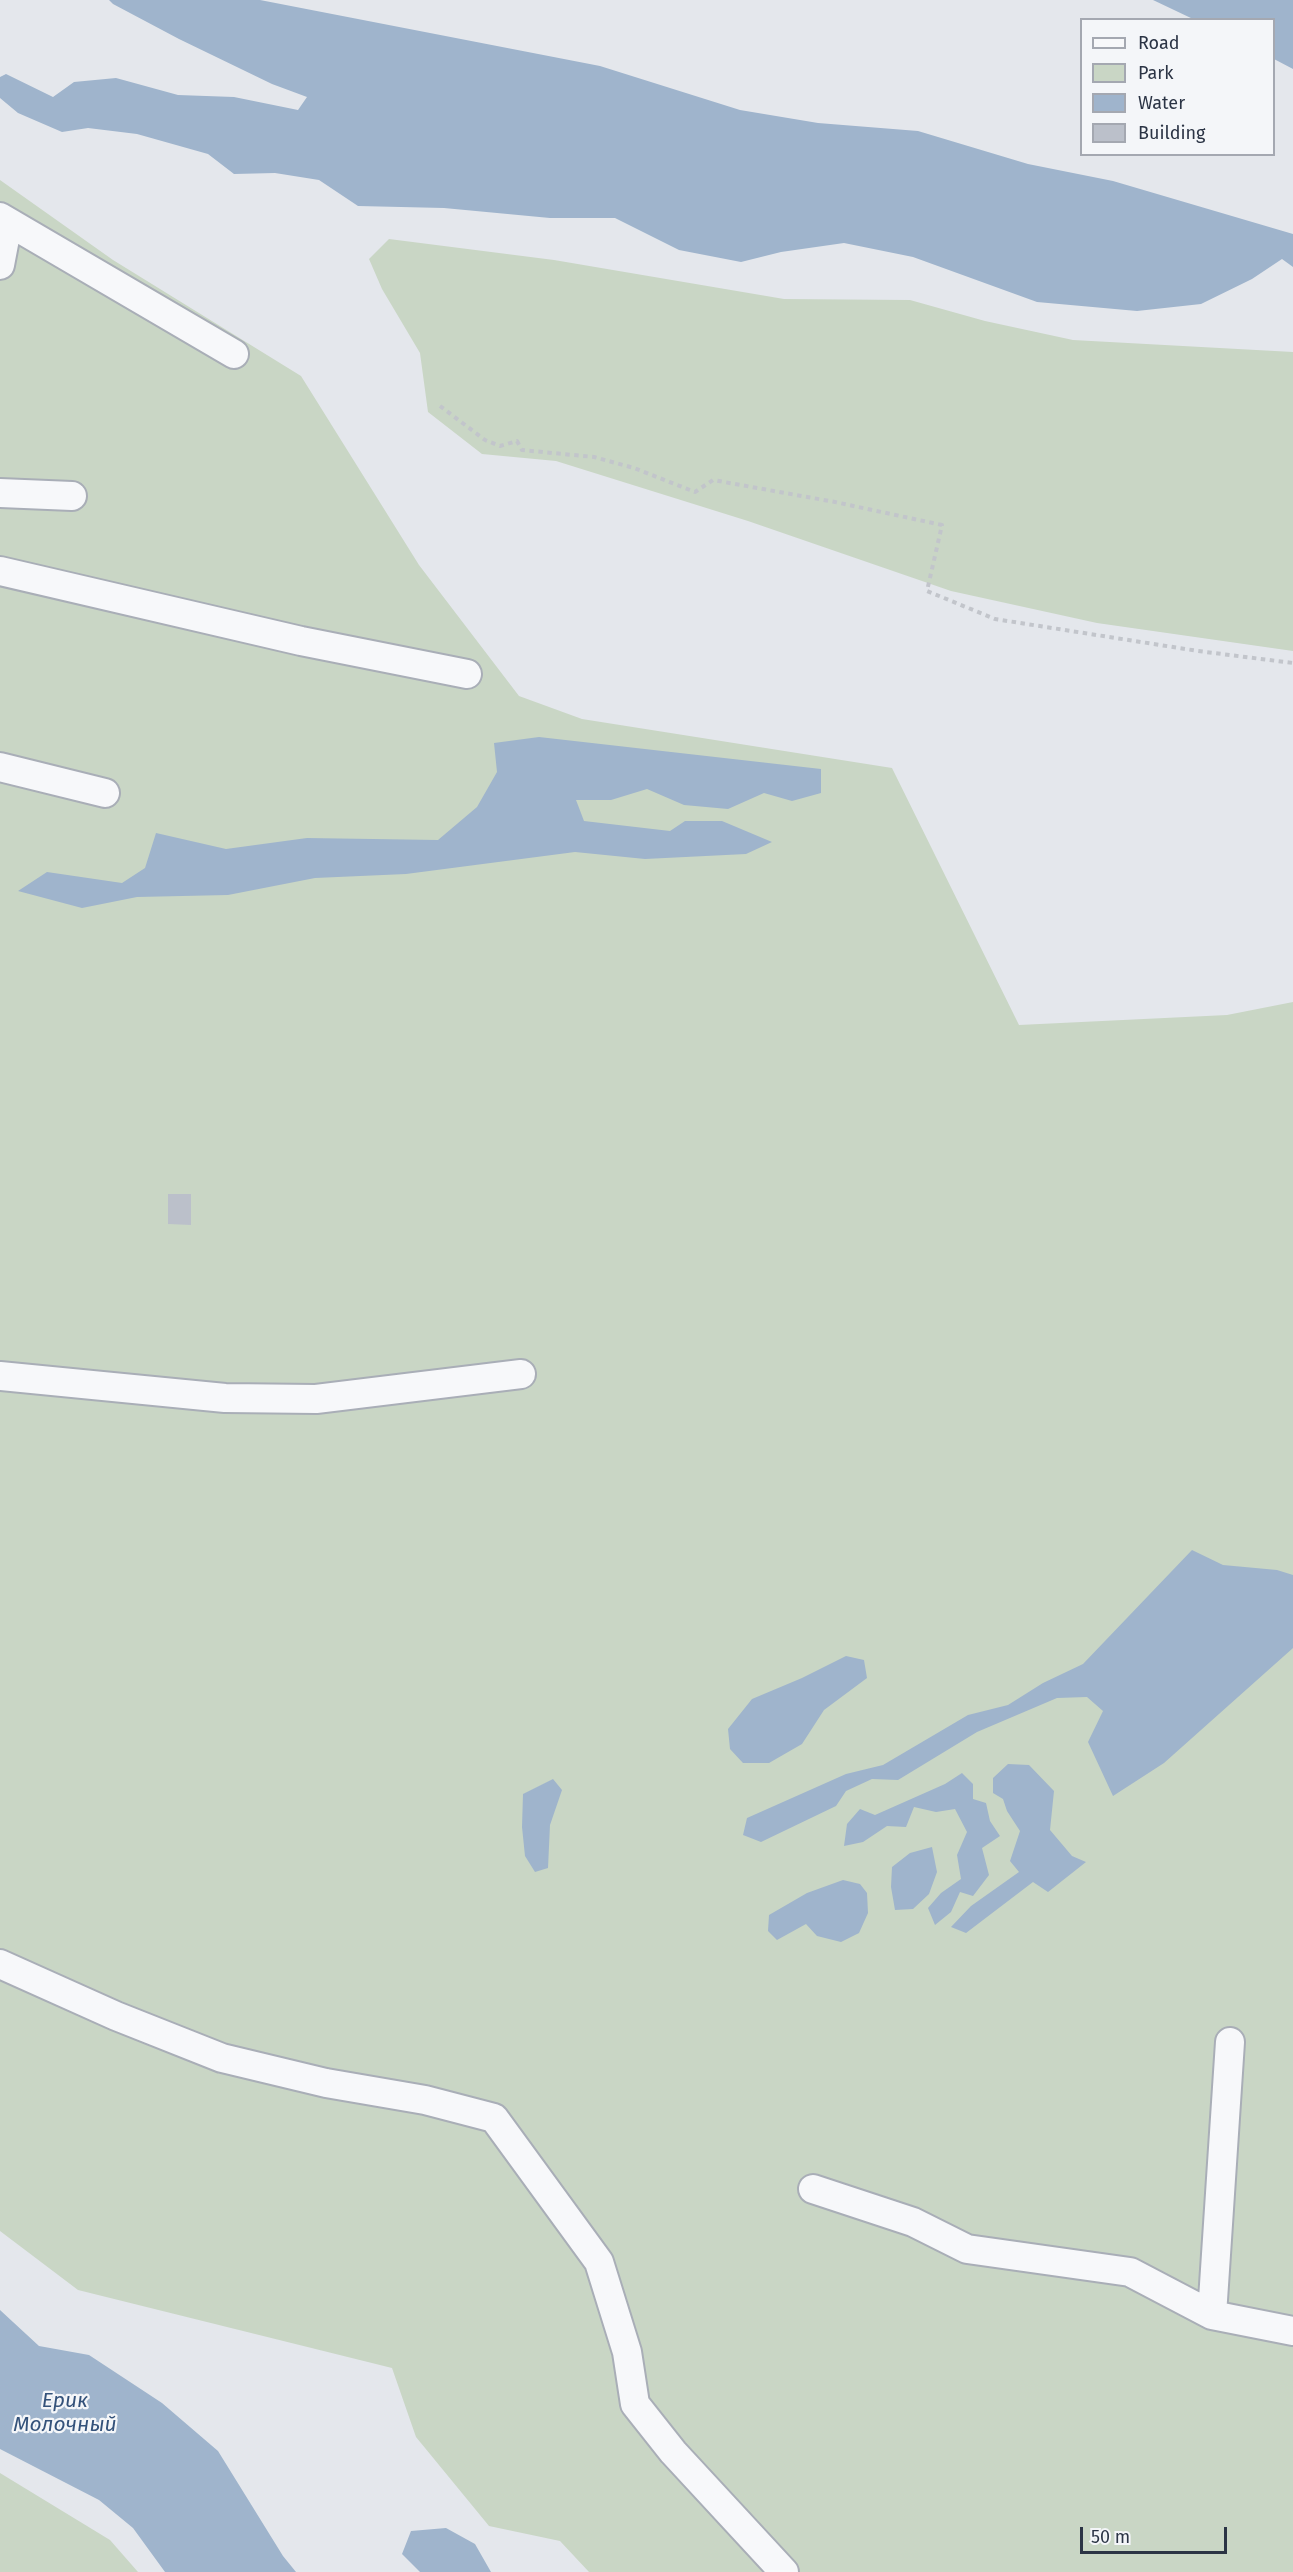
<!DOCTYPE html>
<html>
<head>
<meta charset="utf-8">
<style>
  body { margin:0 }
  #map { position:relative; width:1293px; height:2572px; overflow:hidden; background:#e4e7ec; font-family:"Fira Sans",sans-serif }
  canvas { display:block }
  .legend { position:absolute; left:1080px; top:18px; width:195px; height:138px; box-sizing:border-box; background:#f4f6f9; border:2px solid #a4a8b1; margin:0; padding:8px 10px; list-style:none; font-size:18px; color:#2b3445 }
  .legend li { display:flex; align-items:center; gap:12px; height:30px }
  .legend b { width:30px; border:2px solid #a4a8b1 }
  .scale { position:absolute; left:1080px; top:2527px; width:147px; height:27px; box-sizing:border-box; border:3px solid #2b3445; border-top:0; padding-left:8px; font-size:18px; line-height:21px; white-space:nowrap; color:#2b3445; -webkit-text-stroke:4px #f4f6f9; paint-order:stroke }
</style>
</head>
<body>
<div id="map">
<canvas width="1293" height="2572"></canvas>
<ul class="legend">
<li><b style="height:8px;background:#f7f8fa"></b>Road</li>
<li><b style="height:16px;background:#c9d6c5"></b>Park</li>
<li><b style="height:16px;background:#9fb4cc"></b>Water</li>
<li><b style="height:16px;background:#bbc0ca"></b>Building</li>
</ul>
<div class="scale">50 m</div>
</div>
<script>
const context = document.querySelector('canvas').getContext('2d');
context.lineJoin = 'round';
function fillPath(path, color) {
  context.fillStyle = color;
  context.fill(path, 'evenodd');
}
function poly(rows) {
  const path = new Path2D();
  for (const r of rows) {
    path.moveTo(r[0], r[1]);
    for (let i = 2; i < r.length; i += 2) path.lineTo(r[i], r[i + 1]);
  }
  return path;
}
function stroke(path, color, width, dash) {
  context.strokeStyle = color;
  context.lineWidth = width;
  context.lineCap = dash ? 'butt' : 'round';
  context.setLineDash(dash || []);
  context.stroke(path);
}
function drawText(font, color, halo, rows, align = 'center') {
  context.font = font + ' "Fira Sans",sans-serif';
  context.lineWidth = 4.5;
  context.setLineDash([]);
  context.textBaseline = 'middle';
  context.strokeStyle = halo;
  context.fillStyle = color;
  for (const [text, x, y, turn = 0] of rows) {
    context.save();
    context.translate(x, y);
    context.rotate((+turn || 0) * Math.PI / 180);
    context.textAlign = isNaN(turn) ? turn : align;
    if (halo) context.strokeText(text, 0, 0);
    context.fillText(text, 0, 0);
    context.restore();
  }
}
fillPath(poly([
  [0,180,113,260,301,376,419,565,519,696,582,719,892,768,1019,1025,1227,1015,1293,1002,1293,2572,589,2572,560,2541,489,2526,416,2437,392,2368,78,2290,0,2231],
  [389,239,554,260,784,299,910,300,985,321,1073,340,1293,352,1293,651,1097,623,951,591,748,521,556,461,482,454,428,412,420,353,382,289,369,259],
  [0,2473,110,2540,138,2572,0,2572]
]), '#c9d6c5');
fillPath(poly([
  [109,0,260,0,600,66,740,110,818,123,918,131,1028,164,1113,181,1293,234,1293,267,1282,259,1252,279,1201,304,1137,311,1037,302,913,257,844,243,781,252,741,262,679,250,615,218,550,218,444,208,358,206,319,180,275,173,234,174,208,154,137,134,88,128,62,132,18,113,0,98,0,77,6,74,53,97,74,82,116,78,178,95,234,97,298,110,307,97,272,84,179,39,113,4],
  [1153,0,1293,0,1293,69,1274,59,1274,20,1193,19],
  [539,737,821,769,821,793,792,801,764,793,728,809,684,805,647,789,611,800,576,800,584,821,670,831,685,821,722,821,772,842,746,854,645,859,575,852,406,874,315,878,228,895,137,897,82,908,18,891,47,872,122,883,145,868,156,833,226,849,307,838,438,840,477,807,497,772,494,743],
  [1192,1550,1223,1565,1277,1570,1293,1575,1293,1648,1164,1763,1113,1796,1088,1742,1103,1711,1087,1697,1057,1698,977,1732,898,1780,872,1779,846,1791,836,1806,761,1842,743,1835,747,1818,846,1774,883,1765,968,1715,1008,1705,1043,1683,1083,1664],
  [846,1656,864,1660,867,1678,824,1710,802,1744,769,1763,743,1763,730,1749,728,1729,752,1699,802,1678],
  [1008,1764,1029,1765,1054,1791,1050,1830,1072,1856,1086,1862,1048,1892,1033,1882,966,1933,951,1927,971,1906,1019,1872,1010,1861,1020,1831,1007,1811,1003,1799,993,1793,993,1778],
  [962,1773,973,1784,973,1799,986,1803,990,1821,1000,1836,982,1848,989,1875,973,1896,960,1892,951,1912,935,1925,928,1908,941,1893,961,1879,957,1855,967,1832,955,1809,936,1812,914,1807,906,1827,887,1826,863,1842,844,1846,847,1824,860,1809,875,1815,945,1784],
  [553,1779,562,1790,550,1825,548,1868,535,1872,525,1856,522,1827,523,1794],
  [932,1847,937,1872,929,1894,913,1909,895,1910,891,1887,892,1867,910,1853],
  [843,1880,860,1884,867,1893,868,1913,859,1933,841,1942,817,1936,806,1924,777,1940,768,1931,769,1915,807,1893],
  [0,2310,39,2346,89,2355,162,2403,218,2451,283,2556,296,2572,165,2572,133,2528,99,2500,0,2449],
  [446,2528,475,2544,491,2572,420,2572,402,2554,411,2531]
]), '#9fb4cc');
fillPath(poly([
  [168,1194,191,1194,191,1225,168,1224]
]), '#bbc0ca');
const minor = poly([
  [0,217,234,354],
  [0,265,8,223],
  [0,493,72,496],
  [0,571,301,641,467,674],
  [0,767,105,793],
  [0,1376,225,1398,316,1399,521,1374],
  [0,1964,116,2016,222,2058,326,2083,425,2100,494,2118,599,2262,627,2352,635,2404,673,2452,784,2572],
  [813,2189,913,2222,967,2249,1130,2272,1212,2315,1293,2331],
  [1212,2315,1230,2042]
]);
stroke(minor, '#a9aeb7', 32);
stroke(poly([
  [440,406,485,440,500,446,517,441,522,450,594,457,634,468,695,492,713,480,835,502,942,525,927,591,995,619,1198,651,1293,663]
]), '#c2c5cb', 4, [4.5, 4.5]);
stroke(minor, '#f7f8fa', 28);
drawText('italic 21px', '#34527a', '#f4f6f9', [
  ["Ерик",65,2401],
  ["Молочный",65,2425]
]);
</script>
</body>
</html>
